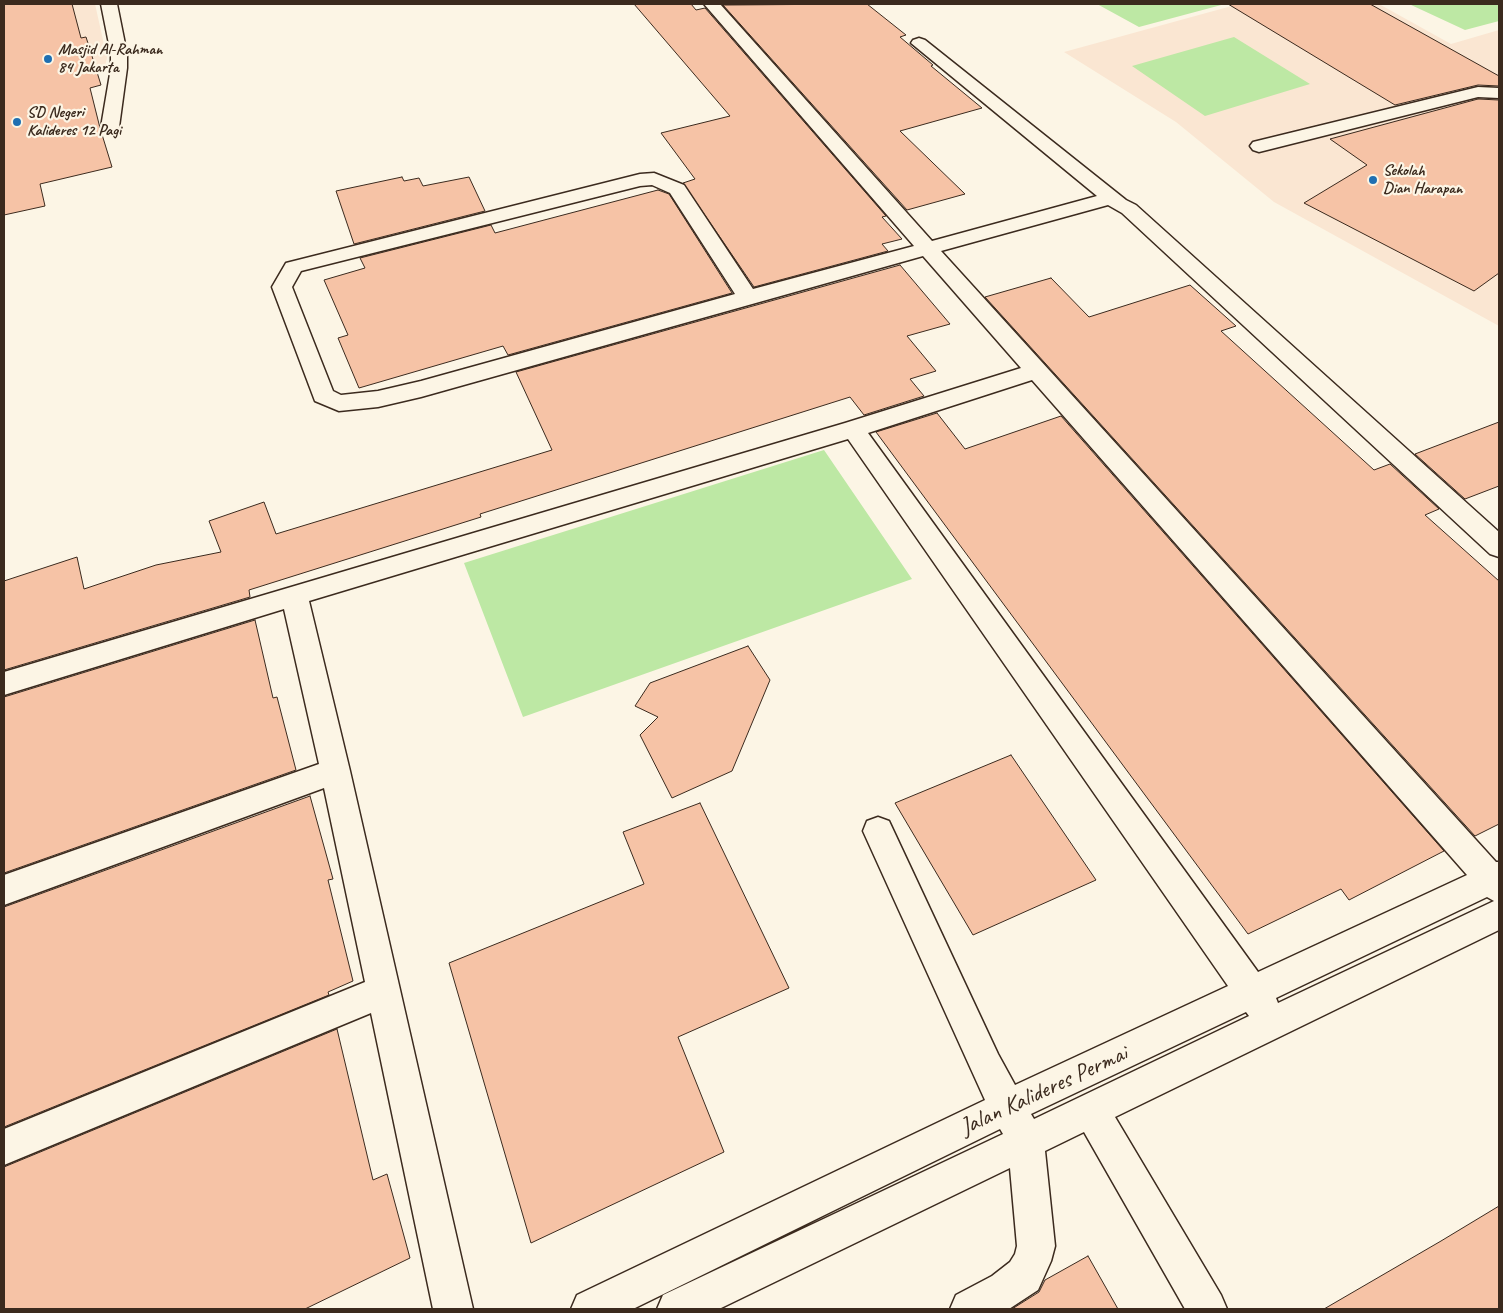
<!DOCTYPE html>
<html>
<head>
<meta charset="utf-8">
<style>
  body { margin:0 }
  #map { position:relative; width:1503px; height:1313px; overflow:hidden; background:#fcf5e5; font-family:Caveat,sans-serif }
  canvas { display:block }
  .frame { position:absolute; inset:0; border:5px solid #3b2a1e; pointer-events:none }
</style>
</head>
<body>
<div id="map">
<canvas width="1503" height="1313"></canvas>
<div class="frame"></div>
</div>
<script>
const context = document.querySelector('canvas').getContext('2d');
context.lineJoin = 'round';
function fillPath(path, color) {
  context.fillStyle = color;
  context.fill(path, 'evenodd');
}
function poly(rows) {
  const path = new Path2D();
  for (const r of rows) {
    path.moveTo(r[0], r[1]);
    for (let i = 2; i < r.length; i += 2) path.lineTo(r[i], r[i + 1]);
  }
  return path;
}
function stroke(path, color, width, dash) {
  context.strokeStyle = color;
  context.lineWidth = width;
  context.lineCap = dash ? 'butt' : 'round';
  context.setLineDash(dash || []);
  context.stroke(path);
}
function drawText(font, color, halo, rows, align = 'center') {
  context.font = font + ' Caveat,sans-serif';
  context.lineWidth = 4.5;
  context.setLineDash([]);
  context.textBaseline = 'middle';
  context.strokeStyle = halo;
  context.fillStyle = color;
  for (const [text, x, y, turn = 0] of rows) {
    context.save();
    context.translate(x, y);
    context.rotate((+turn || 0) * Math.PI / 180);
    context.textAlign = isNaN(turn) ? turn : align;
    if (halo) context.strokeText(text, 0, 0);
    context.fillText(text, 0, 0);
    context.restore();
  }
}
fillPath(poly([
  [4,4,95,4,107,58,105,66,4,87],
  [1239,4,1379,4,1451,44,1499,30,1499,326,1274,202,1176,122,1064,52]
]), '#fae6d2');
fillPath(poly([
  [1097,4,1225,4,1139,27],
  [1409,4,1499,4,1499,21,1465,30],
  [1234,37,1310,84,1205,116,1132,66],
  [824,450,912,579,523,717,464,563]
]), '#bde8a4');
const building = poly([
  [4,4,72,4,81,38,86,37,101,85,90,88,100,128,112,167,40,184,45,206,4,215,4,4],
  [634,4,691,4,696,10,705,8,886,216,882,217,902,239,882,244,888,251,754,287,683,183,695,179,661,133,730,116,634,4],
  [867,4,906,35,900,37,933,65,931,66,982,108,900,131,965,194,907,210,723,5,867,4],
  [1228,4,1370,4,1499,76,1499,86,1478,85,1395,105,1228,4],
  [1478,99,1499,100,1499,273,1474,291,1304,203,1367,165,1330,139,1478,99],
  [402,177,404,181,419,178,423,186,469,177,485,211,354,244,336,191,402,177],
  [658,190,669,194,732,293,508,355,503,346,359,388,338,338,348,335,324,280,365,268,360,258,491,225,495,233,658,190],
  [900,265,950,324,907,336,936,371,910,379,924,396,864,415,850,397,480,514,481,517,249,590,250,597,4,670,4,581,77,557,84,589,156,565,221,552,209,521,264,502,276,534,552,450,516,372,900,265],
  [1051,278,1089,317,1190,285,1236,326,1221,331,1374,470,1390,464,1439,509,1425,515,1499,581,1499,824,1475,836,985,297,1051,278],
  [937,413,965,449,1061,416,1444,851,1349,900,1341,889,1248,934,876,432,937,413],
  [1499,422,1499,486,1465,499,1415,454,1499,422],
  [255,620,273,698,277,697,296,770,4,873,4,697,255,620],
  [748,646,770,680,732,771,672,798,640,735,658,717,635,706,650,683,748,646],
  [1011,755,1096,880,973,935,895,803,1011,755],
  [310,796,333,879,328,880,353,981,328,992,329,995,4,1127,4,907,310,796],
  [700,803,789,988,678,1037,724,1152,531,1243,449,963,644,884,623,832,700,803],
  [337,1029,373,1180,387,1174,410,1258,305,1309,4,1309,4,1167,337,1029],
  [1499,1206,1499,1309,1324,1309,1441,1241,1499,1206],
  [1088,1256,1118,1309,1012,1309,1039,1292,1045,1280,1088,1256]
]);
fillPath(building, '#f6c3a6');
stroke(building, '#3b2a1e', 1);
const minor = poly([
  [101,4,117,4,127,54,127,68,119,127,116,131,110,132,104,131,101,127,111,68,111,54,101,4],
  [704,4,720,4,932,241,1097,196,911,43,913,40,919,38,925,40,1126,200,1136,205,1499,532,1499,557,1490,554,1122,213,1108,205,941,251,1496,862,1499,862,1499,930,1115,1117,1221,1295,1227,1309,1185,1309,1084,1132,1045,1151,1055,1246,1051,1261,1038,1290,1009,1309,950,1309,956,1295,992,1276,1010,1262,1015,1254,1017,1246,1010,1168,719,1309,657,1309,663,1295,1003,1134,1000,1129,633,1309,571,1309,577,1295,985,1100,863,831,867,821,878,817,889,821,998,1054,1015,1085,1228,986,848,439,309,601,350,771,473,1309,433,1309,371,1013,4,1165,4,1129,365,982,324,788,4,905,4,875,319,764,284,609,4,695,4,672,845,423,1021,368,923,256,421,397,378,407,339,411,315,401,272,287,286,263,640,174,654,173,684,185,753,289,914,246,704,4],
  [652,185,670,193,735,294,421,381,378,391,341,395,333,391,292,287,301,271,640,186,652,185],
  [1032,380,1467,875,1258,972,868,433,1032,380],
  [1487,897,1494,901,1278,1003,1276,998,1487,897],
  [1246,1012,1249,1016,1034,1119,1031,1114,1246,1012],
  [1478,87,1499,88,1499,98,1478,97,1259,152,1253,150,1250,146,1253,142,1478,87]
]);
stroke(minor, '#3b2a1e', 3);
fillPath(minor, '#fcf5e5');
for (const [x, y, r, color] of [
  [48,59,5,"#1f6fb2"],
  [17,122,5,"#1f6fb2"],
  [1373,180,5,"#1f6fb2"]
]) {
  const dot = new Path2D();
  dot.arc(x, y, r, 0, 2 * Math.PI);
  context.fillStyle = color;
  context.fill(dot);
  stroke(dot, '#fcf5e5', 2);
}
drawText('bold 16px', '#3b2a1e', '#fcf5e5', [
  ["Masjid Al-Rahman",58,50],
  ["84 Jakarta",58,68],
  ["SD Negeri",27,113],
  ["Kalideres 12 Pagi",27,131],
  ["Sekolah",1383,171],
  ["Dian Harapan",1383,189]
], 'left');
drawText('24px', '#3b2a1e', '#fcf5e5', [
  ["Jalan Kalideres Permai",1044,1091,-25]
]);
</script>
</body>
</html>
